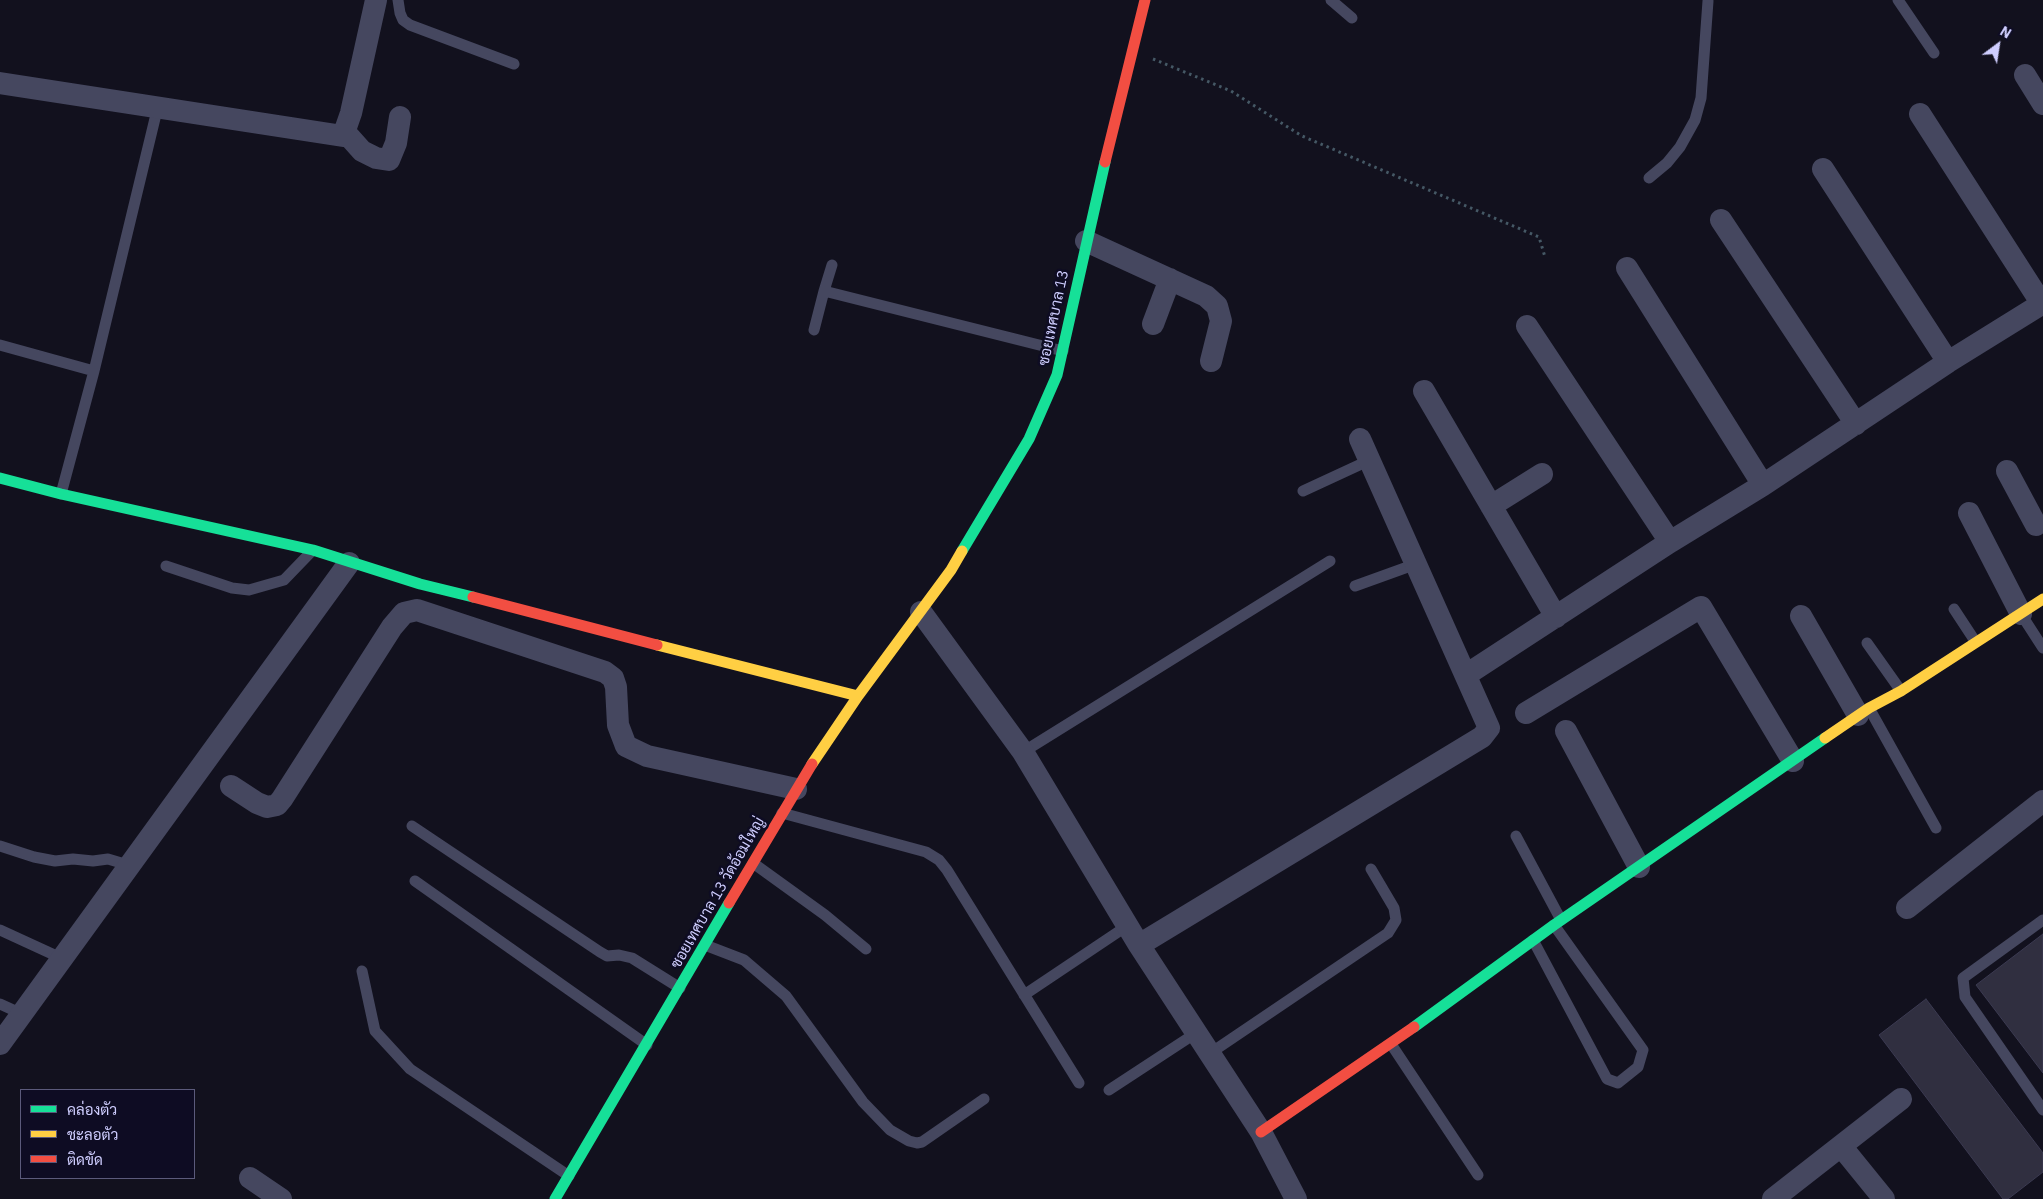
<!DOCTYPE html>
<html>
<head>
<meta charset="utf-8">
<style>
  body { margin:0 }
  #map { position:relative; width:2043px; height:1199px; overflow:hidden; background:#12111e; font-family:"IBM Plex Sans",Sarabun,sans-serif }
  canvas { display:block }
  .legend { position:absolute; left:20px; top:1089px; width:175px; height:90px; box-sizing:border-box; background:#0e0c23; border:1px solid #5b5a7b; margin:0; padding:6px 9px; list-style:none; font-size:15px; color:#cfceff }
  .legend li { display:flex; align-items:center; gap:10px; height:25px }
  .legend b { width:25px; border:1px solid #5b5a7b }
  .north { position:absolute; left:1973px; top:20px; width:50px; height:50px; -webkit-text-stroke:4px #0e0c23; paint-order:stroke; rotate:31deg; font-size:14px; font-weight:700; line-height:20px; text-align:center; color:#cfceff }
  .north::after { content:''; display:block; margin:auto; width:18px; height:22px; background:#cfceff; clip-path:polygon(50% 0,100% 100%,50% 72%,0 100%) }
</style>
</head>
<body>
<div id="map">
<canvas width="2043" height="1199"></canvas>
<ul class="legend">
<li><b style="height:6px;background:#16e098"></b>คล่องตัว</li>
<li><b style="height:6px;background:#ffcf43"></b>ชะลอตัว</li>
<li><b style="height:6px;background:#f24e42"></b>ติดขัด</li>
</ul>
<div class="north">N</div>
</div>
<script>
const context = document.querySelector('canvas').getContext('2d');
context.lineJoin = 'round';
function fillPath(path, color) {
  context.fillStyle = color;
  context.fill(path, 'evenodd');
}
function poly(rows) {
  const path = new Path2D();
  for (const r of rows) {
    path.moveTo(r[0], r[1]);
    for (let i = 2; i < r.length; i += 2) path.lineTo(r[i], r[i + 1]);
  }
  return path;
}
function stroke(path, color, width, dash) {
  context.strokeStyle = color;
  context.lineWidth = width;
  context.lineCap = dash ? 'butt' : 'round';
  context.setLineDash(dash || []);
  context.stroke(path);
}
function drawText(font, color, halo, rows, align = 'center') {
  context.font = font + ' "IBM Plex Sans",Sarabun,sans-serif';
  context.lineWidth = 5;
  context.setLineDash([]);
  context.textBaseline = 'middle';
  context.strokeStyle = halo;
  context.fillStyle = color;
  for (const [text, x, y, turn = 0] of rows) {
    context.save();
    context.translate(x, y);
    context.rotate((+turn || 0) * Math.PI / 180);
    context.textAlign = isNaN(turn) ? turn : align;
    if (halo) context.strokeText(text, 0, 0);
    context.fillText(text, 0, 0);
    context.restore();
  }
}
const building = poly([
  [2043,934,2043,1073,1976,985,2043,934],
  [1926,999,2043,1153,2043,1172,2008,1199,2003,1199,1879,1035,1926,999]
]);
fillPath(building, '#302f40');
stroke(building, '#3c3b52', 1);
stroke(poly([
  [1153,59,1231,91,1302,136,1539,237,1545,257]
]), '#455865', 3, [2.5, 4]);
stroke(poly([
  [398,0,400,13,403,20,410,25,514,64],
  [1331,0,1352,18],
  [1898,0,1934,53],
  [1649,178,1667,163,1680,147,1695,120,1701,98,1708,1],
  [832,265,824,291,1063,351],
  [814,330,824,291],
  [0,345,94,371],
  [1303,491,1370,460],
  [61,494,94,371,158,106],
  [166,566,232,588,249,590,284,580,311,552],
  [1355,586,1416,564],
  [1954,609,1975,641],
  [2021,614,2043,648],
  [1867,643,1901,691],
  [1869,708,1936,828],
  [1023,752,1330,561],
  [782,813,926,852,939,860,947,870,1079,1083],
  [412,826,600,952,607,956,619,955,632,958,680,988],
  [1516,836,1561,920],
  [0,846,34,857,55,861,73,859,93,861,108,859,128,865],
  [753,863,825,915,866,949],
  [415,881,647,1045],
  [2043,920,1963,978,1965,997,2043,1110],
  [0,930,61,958],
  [1533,940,1607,1079,1618,1083,1638,1067,1643,1050,1554,925],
  [705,945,744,960,786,996,863,1102,890,1130,909,1141,917,1143,922,1142,984,1099],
  [362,971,375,1031,410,1069,569,1176],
  [1024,995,1127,926],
  [0,1004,22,1014],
  [1391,1044,1478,1175],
  [1209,1054,1388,933,1396,920,1394,908,1371,869],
  [1109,1090,1196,1033]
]), '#45475f', 11);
stroke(poly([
  [2025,75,2043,104],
  [0,83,343,136,351,113,376,0],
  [1920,114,2042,304],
  [345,132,362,151,376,158,389,160,396,143,400,117],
  [1823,169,1948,362],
  [1721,220,1856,424],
  [1086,241,1206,296,1217,306,1221,321,1211,361],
  [1627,268,1763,485],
  [1153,324,1170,279],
  [1527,326,1670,542],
  [1424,391,1556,617],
  [2007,471,2036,525],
  [1491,506,1542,474],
  [1969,513,2021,614],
  [921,612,1023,752,1139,945,1261,1132,1296,1199],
  [1801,616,1858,715],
  [1466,675,1670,542,1763,485,1948,362,2043,303],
  [1526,713,1701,607,1793,761],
  [1566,731,1639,867],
  [231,786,257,803,267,807,277,805,282,799,392,627,404,613,417,610,605,672,613,678,616,687,618,725,626,746,647,756,796,789],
  [1907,908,2043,801],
  [1139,945,1482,737,1489,728,1360,439],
  [0,1044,349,563],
  [1841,1146,1884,1199],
  [250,1178,281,1199],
  [1773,1199,1901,1099]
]), '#45475f', 22);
stroke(poly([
  [0,478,61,494,313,550,420,584,473,597],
  [962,551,1029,439,1057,375,1105,162],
  [1414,1027,1554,925,1825,738],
  [555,1199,729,903]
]), '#16e098', 11);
stroke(poly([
  [657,645,858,696],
  [1825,738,1869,708,1901,691,2043,599],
  [812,764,858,696,951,570,962,551]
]), '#ffcf43', 11);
stroke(poly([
  [1105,162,1145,0],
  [473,597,657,645],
  [729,903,812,764],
  [1261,1132,1414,1027]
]), '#f24e42', 11);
drawText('15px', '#cfceff', '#0e0c23', [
  ["ซอยเทศบาล 13",1054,318,-78],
  ["ซอยเทศบาล 13 วัดอ้อมใหญ่",718,893,-60]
]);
</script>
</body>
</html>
